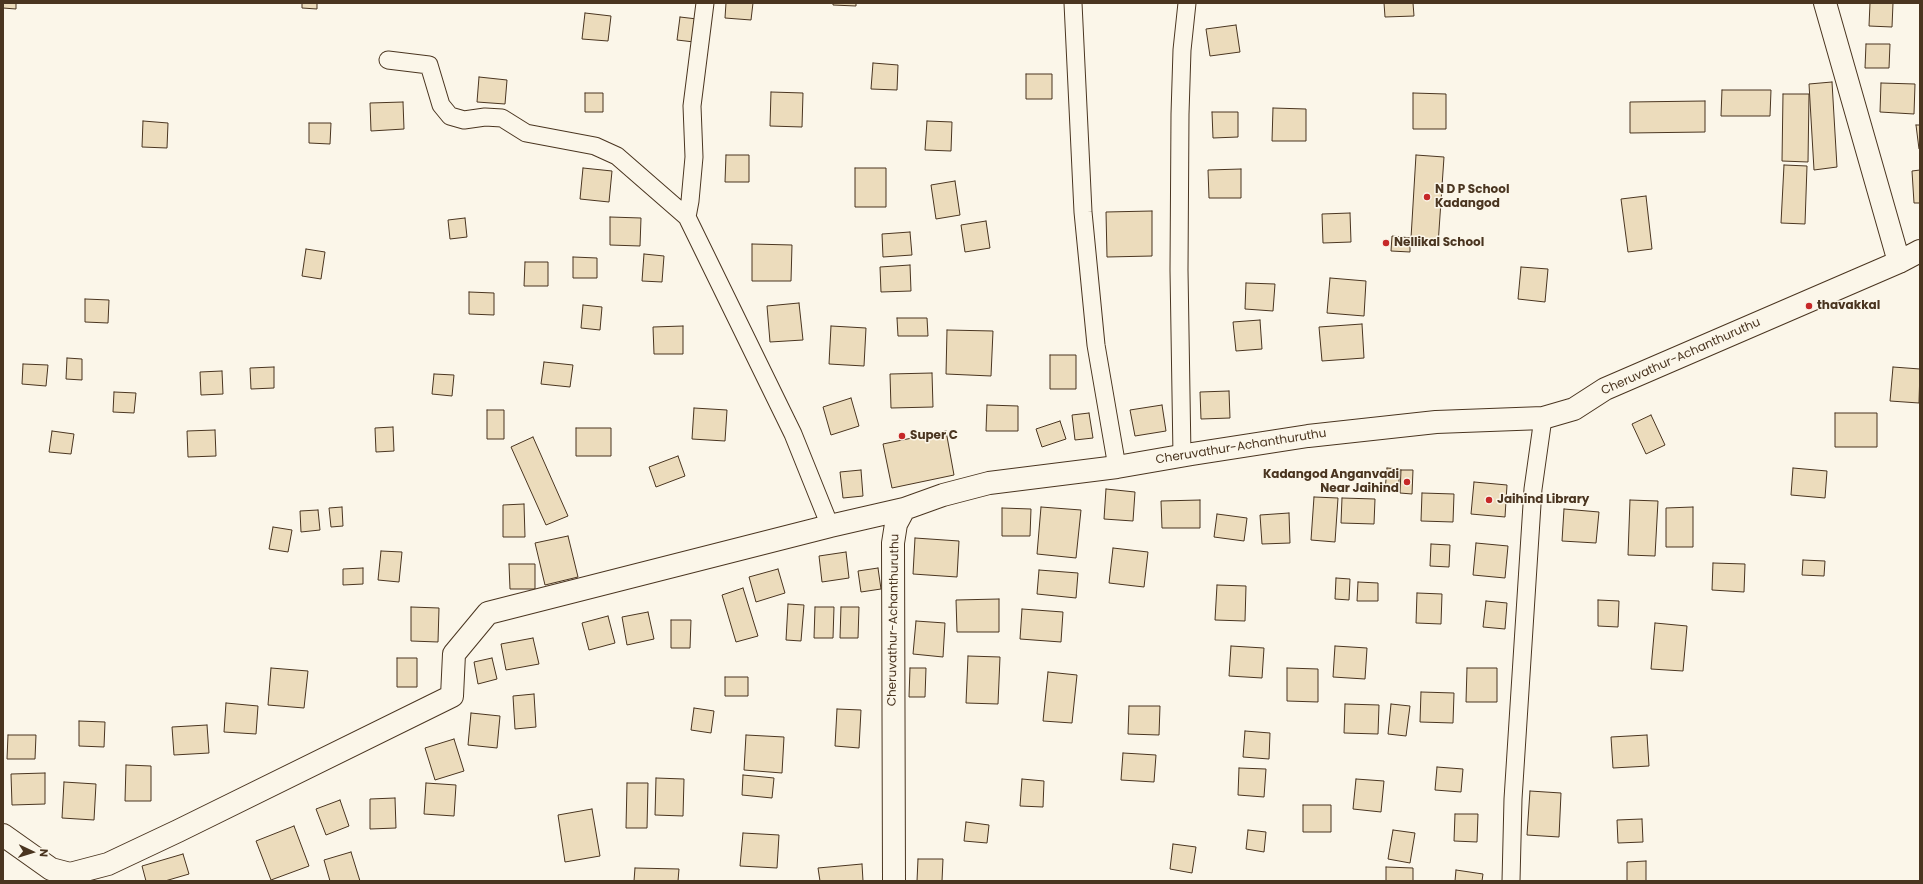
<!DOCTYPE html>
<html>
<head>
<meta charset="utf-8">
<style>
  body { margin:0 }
  #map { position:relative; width:1923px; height:884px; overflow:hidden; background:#fbf6e9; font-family:Poppins,sans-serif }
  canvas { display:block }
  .frame { position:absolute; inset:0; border:4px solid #4a3520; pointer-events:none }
  .north { position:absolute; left:12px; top:832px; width:40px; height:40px; -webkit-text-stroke:3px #fbf6e9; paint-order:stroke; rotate:94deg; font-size:11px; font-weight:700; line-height:16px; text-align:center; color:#4a3520 }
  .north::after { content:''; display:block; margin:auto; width:14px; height:18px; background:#4a3520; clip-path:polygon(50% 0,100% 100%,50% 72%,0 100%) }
</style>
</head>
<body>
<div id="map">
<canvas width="1923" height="884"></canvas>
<div class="frame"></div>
<div class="north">N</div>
</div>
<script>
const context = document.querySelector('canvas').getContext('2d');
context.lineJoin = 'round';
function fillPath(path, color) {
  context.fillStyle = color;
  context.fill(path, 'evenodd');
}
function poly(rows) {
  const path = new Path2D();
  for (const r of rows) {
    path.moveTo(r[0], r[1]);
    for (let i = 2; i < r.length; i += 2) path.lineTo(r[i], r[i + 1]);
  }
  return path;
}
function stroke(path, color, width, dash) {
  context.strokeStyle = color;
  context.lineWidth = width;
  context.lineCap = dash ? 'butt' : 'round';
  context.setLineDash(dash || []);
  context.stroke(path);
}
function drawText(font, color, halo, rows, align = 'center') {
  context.font = font + ' Poppins,sans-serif';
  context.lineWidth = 3;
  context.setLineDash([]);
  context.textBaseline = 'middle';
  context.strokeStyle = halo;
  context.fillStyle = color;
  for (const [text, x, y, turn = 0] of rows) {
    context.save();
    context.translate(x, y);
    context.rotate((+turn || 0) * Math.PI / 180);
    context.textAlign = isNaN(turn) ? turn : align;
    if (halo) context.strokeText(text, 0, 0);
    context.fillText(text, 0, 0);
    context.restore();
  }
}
const building = poly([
  [3,3,16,3,16,9,3,8,3,3],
  [302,3,317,3,317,9,302,8,302,3],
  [726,3,753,3,751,20,725,18,726,3],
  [833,3,856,3,856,6,833,5,833,3],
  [1384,3,1413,3,1414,16,1385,17,1384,3],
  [1870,3,1893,3,1892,27,1869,26,1870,3],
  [585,13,611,16,608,41,582,39,585,13],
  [680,17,697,19,694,42,677,40,680,17],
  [1236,25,1240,52,1210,56,1206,29,1236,25],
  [1866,44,1890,44,1889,68,1865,68,1866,44],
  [873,63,898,65,897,90,871,89,873,63],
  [1026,74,1052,74,1052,99,1026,99,1026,74],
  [479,77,507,80,505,104,477,102,479,77],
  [1832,82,1837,167,1814,170,1809,84,1832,82],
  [1881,83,1915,84,1914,114,1880,112,1881,83],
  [1722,90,1771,90,1770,116,1721,116,1722,90],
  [771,92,803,93,802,127,770,126,771,92],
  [585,93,603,93,603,112,585,112,585,93],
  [1413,93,1446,94,1446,129,1413,129,1413,93],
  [1783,94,1809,94,1808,162,1782,161,1783,94],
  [1705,101,1705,132,1630,133,1630,102,1705,101],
  [403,102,404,129,371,131,370,103,403,102],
  [1273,108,1306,109,1306,141,1272,141,1273,108],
  [1212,112,1238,112,1238,137,1213,138,1212,112],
  [143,121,168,123,167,148,142,147,143,121],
  [927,121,952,122,951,151,925,150,927,121],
  [309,123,331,123,330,144,309,143,309,123],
  [1916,125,1920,125,1920,149,1919,149,1916,125],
  [726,155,749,155,749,182,725,182,726,155],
  [1416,155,1444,157,1438,245,1410,243,1410,252,1391,251,1392,236,1411,238,1416,155],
  [1784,165,1807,166,1805,224,1781,223,1784,165],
  [583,168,612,171,609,202,580,199,583,168],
  [855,168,886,168,886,207,855,207,855,168],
  [1241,169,1241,198,1209,198,1208,170,1241,169],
  [1920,170,1920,203,1914,203,1912,171,1920,170],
  [955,181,960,215,936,219,931,185,955,181],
  [1646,196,1652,249,1628,252,1621,199,1646,196],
  [1152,211,1152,256,1107,257,1106,212,1152,211],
  [1350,213,1351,242,1323,243,1322,214,1350,213],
  [610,217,641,218,640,246,610,245,610,217],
  [465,218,467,237,450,239,448,220,465,218],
  [986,221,990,248,965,252,961,225,986,221],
  [910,232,912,255,883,257,882,234,910,232],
  [752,244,792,245,791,281,752,281,752,244],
  [306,249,325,252,321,279,302,276,306,249],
  [644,254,664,256,662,282,642,281,644,254],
  [573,257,597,258,597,278,573,278,573,257],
  [525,262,548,262,548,286,524,286,525,262],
  [910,265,911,291,881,292,880,267,910,265],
  [1521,267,1548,269,1545,302,1518,299,1521,267],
  [1330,278,1366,281,1364,316,1327,313,1330,278],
  [1246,283,1275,284,1273,311,1245,309,1246,283],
  [469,292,494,293,494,315,469,314,469,292],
  [85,299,109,300,108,323,85,322,85,299],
  [799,303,803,340,770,342,767,306,799,303],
  [583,305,602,307,600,330,581,328,583,305],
  [897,318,927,318,928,336,898,336,897,318],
  [1260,320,1262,349,1236,351,1233,322,1260,320],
  [1362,324,1364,358,1322,361,1319,327,1362,324],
  [683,326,683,354,654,354,653,327,683,326],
  [831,326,866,328,864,366,829,364,831,326],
  [947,330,993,331,991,376,946,374,947,330],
  [1050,355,1076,355,1076,389,1050,389,1050,355],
  [67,358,82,359,82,380,66,379,67,358],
  [544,362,573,365,570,387,541,384,544,362],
  [23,364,48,365,46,386,22,384,23,364],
  [274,367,274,388,251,389,250,368,274,367],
  [1893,367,1920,369,1919,403,1890,401,1893,367],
  [222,371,223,394,201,395,200,372,222,371],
  [932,373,933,407,891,408,890,374,932,373],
  [434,374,454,375,452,396,432,394,434,374],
  [1229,391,1230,418,1201,419,1200,392,1229,391],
  [114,392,136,393,134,413,113,412,114,392],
  [851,398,859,426,831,435,823,407,851,398],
  [987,405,1018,406,1018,431,986,431,987,405],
  [1162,405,1166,431,1135,436,1130,410,1162,405],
  [694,408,727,410,725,441,692,439,694,408],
  [487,410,504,410,504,439,487,439,487,410],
  [1089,413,1093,438,1075,440,1072,415,1089,413],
  [1835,413,1877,413,1877,447,1835,447,1835,413],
  [1651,415,1665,445,1646,454,1632,424,1651,415],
  [1060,421,1066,439,1042,447,1036,429,1060,421],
  [393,427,394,451,376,452,375,428,393,427],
  [576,428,611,428,611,456,576,456,576,428],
  [215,430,216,456,188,457,187,431,215,430],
  [52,431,74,434,71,454,49,452,52,431],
  [946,431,954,475,892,488,883,444,946,431],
  [533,437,568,516,546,525,511,447,533,437],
  [678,456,685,476,656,487,649,467,678,456],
  [1387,468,1400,469,1398,492,1385,491,1387,468],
  [1793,468,1827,471,1825,498,1791,495,1793,468],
  [861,470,863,496,843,498,840,472,861,470],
  [1401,470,1413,470,1412,494,1400,493,1401,470],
  [1474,482,1507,485,1505,517,1471,514,1474,482],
  [1106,489,1135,492,1133,521,1104,519,1106,489],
  [1422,493,1454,494,1453,522,1421,521,1422,493],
  [1314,497,1338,498,1335,542,1311,540,1314,497],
  [1342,498,1375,499,1374,524,1341,523,1342,498],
  [1200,500,1200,528,1162,528,1161,501,1200,500],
  [1630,500,1658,501,1655,556,1628,555,1630,500],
  [524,504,525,537,503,537,503,505,524,504],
  [342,507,343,526,331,527,329,508,342,507],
  [1041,507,1081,510,1076,558,1037,554,1041,507],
  [1693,507,1693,547,1666,547,1666,508,1693,507],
  [1002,508,1031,509,1030,536,1002,536,1002,508],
  [1564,509,1599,512,1596,543,1562,541,1564,509],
  [318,510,320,530,301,532,300,511,318,510],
  [1289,513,1290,543,1262,544,1260,515,1289,513],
  [1217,514,1247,518,1244,541,1214,537,1217,514],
  [273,527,292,530,288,552,269,549,273,527],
  [568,536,578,577,545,585,535,543,568,536],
  [915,538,959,541,957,577,913,574,915,538],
  [1476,543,1508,546,1505,578,1473,575,1476,543],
  [1431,544,1450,545,1449,567,1430,566,1431,544],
  [1113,548,1148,552,1144,587,1109,583,1113,548],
  [381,551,402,552,399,582,378,580,381,551],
  [846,552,849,578,822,582,819,556,846,552],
  [1803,560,1825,561,1824,576,1802,575,1803,560],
  [1713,563,1745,564,1744,592,1712,590,1713,563],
  [509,564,535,564,535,589,510,589,509,564],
  [363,568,363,584,343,585,343,569,363,568],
  [878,568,881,589,861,592,858,571,878,568],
  [778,569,785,593,756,602,749,577,778,569],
  [1039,570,1078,573,1076,598,1037,594,1039,570],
  [1336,578,1350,579,1349,600,1335,599,1336,578],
  [1358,582,1378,583,1378,601,1357,601,1358,582],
  [1217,585,1246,586,1245,621,1215,620,1217,585],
  [743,588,758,636,736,642,722,595,743,588],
  [1417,593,1442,594,1441,624,1416,623,1417,593],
  [999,599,999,632,957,632,956,600,999,599],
  [1598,600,1619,601,1618,627,1598,626,1598,600],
  [1486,601,1507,603,1505,629,1483,627,1486,601],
  [788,604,804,605,801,641,786,640,788,604],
  [411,607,439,608,438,642,411,641,411,607],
  [815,607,834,607,833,638,814,638,815,607],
  [841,607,859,607,858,638,840,638,841,607],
  [1022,609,1063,612,1061,642,1020,639,1022,609],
  [648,612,654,639,627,645,622,617,648,612],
  [608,616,615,643,589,650,582,623,608,616],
  [671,620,691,620,690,648,671,648,671,620],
  [916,621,945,623,943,657,913,654,916,621],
  [1655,623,1687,626,1683,671,1651,669,1655,623],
  [533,638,539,664,506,670,501,644,533,638],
  [1231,646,1264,648,1262,678,1229,676,1231,646],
  [1335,646,1367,648,1365,679,1333,677,1335,646],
  [968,656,1000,657,998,704,966,703,968,656],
  [397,658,417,658,417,687,397,687,397,658],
  [492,658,497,679,478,684,474,662,492,658],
  [271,668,308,671,304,708,268,705,271,668],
  [910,668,926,668,925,697,909,697,910,668],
  [1287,668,1318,669,1318,702,1287,701,1287,668],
  [1467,668,1497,668,1497,702,1466,702,1467,668],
  [1048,672,1077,675,1072,723,1043,721,1048,672],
  [725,677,748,677,748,696,725,696,725,677],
  [1421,692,1454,693,1453,723,1420,722,1421,692],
  [534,694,536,727,515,729,513,696,534,694],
  [226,703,258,706,256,734,224,732,226,703],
  [1345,704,1379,705,1378,734,1344,733,1345,704],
  [1391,704,1410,706,1406,736,1388,734,1391,704],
  [1129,706,1160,706,1159,735,1128,734,1129,706],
  [694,708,714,711,711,733,691,730,694,708],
  [837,709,861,710,859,748,835,746,837,709],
  [471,713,500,716,497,748,468,745,471,713],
  [79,721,105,722,104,747,79,746,79,721],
  [207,725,209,753,174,755,172,727,207,725],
  [1245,731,1270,733,1269,759,1243,757,1245,731],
  [8,735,36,735,35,759,7,759,8,735],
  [746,735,784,737,782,773,744,770,746,735],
  [1647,735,1649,766,1613,768,1611,737,1647,735],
  [454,739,464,771,435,780,425,748,454,739],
  [1123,753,1156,755,1154,782,1121,780,1123,753],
  [126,765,151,766,151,801,125,801,126,765],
  [1437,767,1463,769,1461,792,1435,790,1437,767],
  [1239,768,1266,769,1264,797,1238,795,1239,768],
  [45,773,45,804,12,805,11,774,45,773],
  [743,775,774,778,772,798,742,795,743,775],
  [656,778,684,779,683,816,655,815,656,778],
  [1022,779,1044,781,1043,807,1020,806,1022,779],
  [1356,779,1384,781,1381,812,1353,809,1356,779],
  [64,782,96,784,94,820,62,818,64,782],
  [426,783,456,785,454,816,424,814,426,783],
  [627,783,648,783,647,828,626,828,627,783],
  [1530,791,1561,793,1559,837,1527,835,1530,791],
  [395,798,396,828,370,829,370,799,395,798],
  [340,800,349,826,326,835,316,809,340,800],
  [1303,805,1331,805,1331,832,1303,832,1303,805],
  [592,809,600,856,565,862,558,815,592,809],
  [1455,814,1478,814,1477,842,1454,841,1455,814],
  [1642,819,1643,842,1618,843,1617,820,1642,819],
  [966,822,989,825,987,843,964,841,966,822],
  [294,826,309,866,271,880,256,841,294,826],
  [1248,830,1266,832,1264,852,1246,849,1248,830],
  [1393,830,1415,833,1410,863,1388,859,1393,830],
  [743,833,779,835,777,868,740,866,743,833],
  [1173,844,1196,847,1192,873,1170,869,1173,844],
  [351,852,360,881,330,881,324,860,351,852],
  [183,854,189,874,165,881,146,881,142,866,183,854],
  [918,859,943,859,942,881,917,881,918,859],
  [1646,861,1646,881,1627,881,1627,862,1646,861],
  [862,864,863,881,820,881,818,868,862,864],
  [1386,867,1413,868,1413,881,1386,881,1386,867],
  [635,868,679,869,678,881,634,881,635,868],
  [1456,870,1483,874,1482,881,1455,881,1456,870]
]);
fillPath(building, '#ecdcbc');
stroke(building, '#4a3520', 1);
const street = poly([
  [1073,3,1083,212,1096,345,1117,467],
  [388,60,429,65,441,105,450,116,464,120,485,117,502,118,526,133,595,146,617,156,687,217,793,434,830,526],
  [687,217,690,201,694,157,692,106,705,3],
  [1182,456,1179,270,1180,114,1182,50,1187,3],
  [1511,881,1513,799,1533,489,1543,418]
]);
const secondary = poly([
  [1825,3,1899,262],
  [3,835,51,869,70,874,108,864,178,831,452,696,454,654,488,613,830,526,904,509],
  [894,881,893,543,896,524,904,509,943,495,989,483,1117,467,1192,454,1308,436,1436,422,1543,418,1574,409,1605,389,1899,262,1920,251]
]);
stroke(street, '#4a3520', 19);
stroke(secondary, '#4a3520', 24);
stroke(street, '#fbf6e9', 17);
stroke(secondary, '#fbf6e9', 22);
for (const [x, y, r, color] of [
  [1427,197,4,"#c62828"],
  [1386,243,4,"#c62828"],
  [1809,306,4,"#c62828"],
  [902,436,4,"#c62828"],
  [1407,482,4,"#c62828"],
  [1489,500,4,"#c62828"]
]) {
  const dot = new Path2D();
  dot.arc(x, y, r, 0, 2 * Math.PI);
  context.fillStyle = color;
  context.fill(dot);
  stroke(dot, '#fbf6e9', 1.5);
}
drawText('bold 12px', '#4a3520', '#fbf6e9', [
  ["N D P School",1435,190],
  ["Kadangod",1435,204],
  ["Nellikal School",1394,243],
  ["thavakkal",1817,306],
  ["Super C",910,436],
  ["Kadangod Anganvadi",1399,475,"right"],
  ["Near Jaihind",1399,489,"right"],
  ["Jaihind Library",1497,500]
], 'left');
drawText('12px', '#4a3520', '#fbf6e9', [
  ["Cheruvathur-Achanthuruthu",1681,357,-24],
  ["Cheruvathur-Achanthuruthu",1241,447,-9],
  ["Cheruvathur-Achanthuruthu",894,620,-89]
]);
</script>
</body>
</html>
